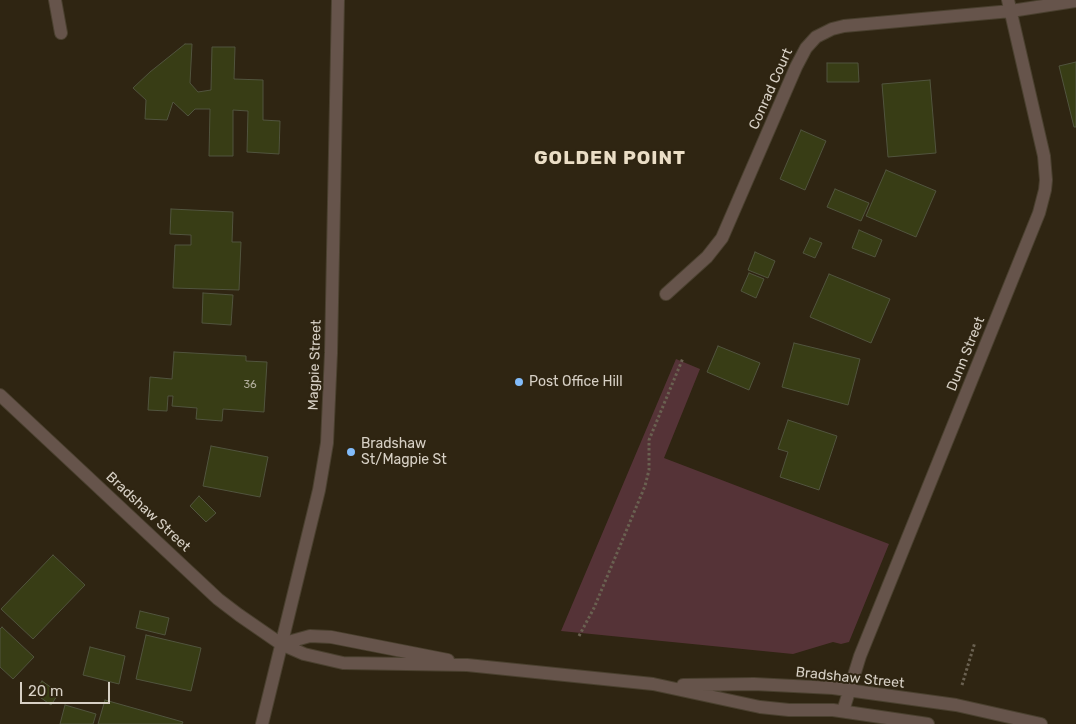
<!DOCTYPE html>
<html>
<head>
<meta charset="utf-8">
<style>
  body { margin:0 }
  #map { position:relative; width:1076px; height:724px; overflow:hidden; background:#2f2512; font-family:Rubik,sans-serif }
  canvas { display:block }
  .scale { position:absolute; left:20px; top:682px; width:90px; height:22px; box-sizing:border-box; border:2px solid #d7d0c5; border-top:0; padding-left:6px; font-size:15px; line-height:18px; white-space:nowrap; color:#d7d0c5; -webkit-text-stroke:4px #2f2512; paint-order:stroke }
</style>
</head>
<body>
<div id="map">
<canvas width="1076" height="724"></canvas>
<div class="scale">20 m</div>
</div>
<script>
const context = document.querySelector('canvas').getContext('2d');
context.lineJoin = 'round';
function fillPath(path, color) {
  context.fillStyle = color;
  context.fill(path, 'evenodd');
}
function poly(rows) {
  const path = new Path2D();
  for (const r of rows) {
    path.moveTo(r[0], r[1]);
    for (let i = 2; i < r.length; i += 2) path.lineTo(r[i], r[i + 1]);
  }
  return path;
}
function stroke(path, color, width, dash) {
  context.strokeStyle = color;
  context.lineWidth = width;
  context.lineCap = dash ? 'butt' : 'round';
  context.setLineDash(dash || []);
  context.stroke(path);
}
function drawText(font, color, halo, rows, align = 'center') {
  context.font = font + ' Rubik,sans-serif';
  context.lineWidth = 4;
  context.setLineDash([]);
  context.textBaseline = 'middle';
  context.strokeStyle = halo;
  context.fillStyle = color;
  for (const [text, x, y, turn = 0] of rows) {
    context.save();
    context.translate(x, y);
    context.rotate((+turn || 0) * Math.PI / 180);
    context.textAlign = isNaN(turn) ? turn : align;
    if (halo) context.strokeText(text, 0, 0);
    context.fillText(text, 0, 0);
    context.restore();
  }
}
fillPath(poly([
  [676,359,700,369,664,458,889,544,849,642,841,644,833,642,793,654,561,631]
]), '#553337');
const building = poly([
  [185,44,192,44,190,83,198,92,211,90,212,47,235,47,234,79,263,80,263,120,280,121,279,154,247,152,248,111,233,110,233,156,209,156,210,109,195,109,188,116,173,102,167,120,145,119,146,100,133,88,150,72,185,44],
  [1076,62,1076,127,1074,127,1059,66,1076,62],
  [827,63,858,63,859,82,827,82,827,63],
  [930,80,936,153,888,157,882,84,930,80],
  [801,130,826,141,805,190,780,179,801,130],
  [886,170,936,191,916,237,866,216,886,170],
  [835,189,869,203,861,221,827,207,835,189],
  [171,209,233,212,232,242,241,242,239,290,173,288,175,245,191,245,191,235,170,234,171,209],
  [859,230,882,240,875,257,852,248,859,230],
  [810,238,822,243,815,258,803,253,810,238],
  [755,252,775,261,768,278,748,270,755,252],
  [749,273,764,279,756,298,741,291,749,273],
  [829,274,890,299,871,343,810,317,829,274],
  [203,293,233,295,231,325,202,323,203,293],
  [794,343,860,359,848,405,782,387,794,343],
  [718,346,760,363,749,390,707,372,718,346],
  [174,352,246,356,246,361,267,362,264,412,223,409,222,421,196,419,197,408,172,406,173,396,168,396,167,411,148,410,150,377,172,379,174,352],
  [788,420,837,436,819,490,780,477,788,452,778,449,788,420],
  [211,446,268,457,260,497,203,486,211,446],
  [199,496,216,513,206,522,190,506,199,496],
  [53,555,85,585,33,639,1,609,53,555],
  [140,611,169,618,165,635,136,628,140,611],
  [2,627,34,657,13,679,0,667,0,629,2,627],
  [146,635,201,648,191,691,136,679,146,635],
  [90,647,125,656,119,684,83,675,90,647],
  [42,681,59,693,51,705,34,693,42,681],
  [105,700,183,722,182,724,98,724,105,700],
  [65,705,96,714,93,724,60,724,65,705]
]);
fillPath(building, '#383d15');
stroke(building, '#51543e', 1);
const minor = poly([
  [55,0,61,33],
  [666,294,707,257,722,238,796,67,806,48,816,37,832,29,844,26,1011,11,1076,1],
  [0,395,218,599,239,615,281,644,304,654,343,663,467,665,653,684,760,707,789,710,833,710,928,724],
  [281,644,310,636,331,637,448,660],
  [683,685,754,684,833,688,956,705,1041,724],
  [843,711,860,656,1039,213,1045,190,1046,180,1044,156,1008,0],
  [262,724,319,490,327,443,331,353,338,0]
]);
stroke(minor, '#4a402f', 14);
stroke(poly([
  [579,636,594,608,645,486,649,470,649,440,683,358],
  [962,685,975,642]
]), '#6a6151', 3, [2.5, 2.5]);
stroke(minor, '#66544b', 12);
for (const [x, y, r, color] of [
  [519,382,5,"#82bcfa"],
  [351,452,5,"#82bcfa"]
]) {
  const dot = new Path2D();
  dot.arc(x, y, r, 0, 2 * Math.PI);
  context.fillStyle = color;
  context.fill(dot);
  stroke(dot, '#2f2512', 2);
}
drawText('11px', '#afab99', null, [
  ["36",250,385]
]);
drawText('14px', '#d7d0c5', '#2f2512', [
  ["Conrad Court",771,89,-66],
  ["Dunn Street",966,354,-68],
  ["Magpie Street",315,365,-88],
  ["Bradshaw Street",148,512,43],
  ["Bradshaw Street",850,678,6]
]);
drawText('14px', '#d7d0c5', '#2f2512', [
  ["Post Office Hill",529,382],
  ["Bradshaw",361,444],
  ["St/Magpie St",361,460]
], 'left');
context.letterSpacing = '1px';
drawText('bold 19px', '#ebdec6', '#2f2512', [
  ["GOLDEN POINT",610,159]
]);
context.letterSpacing = '0px';
</script>
</body>
</html>
